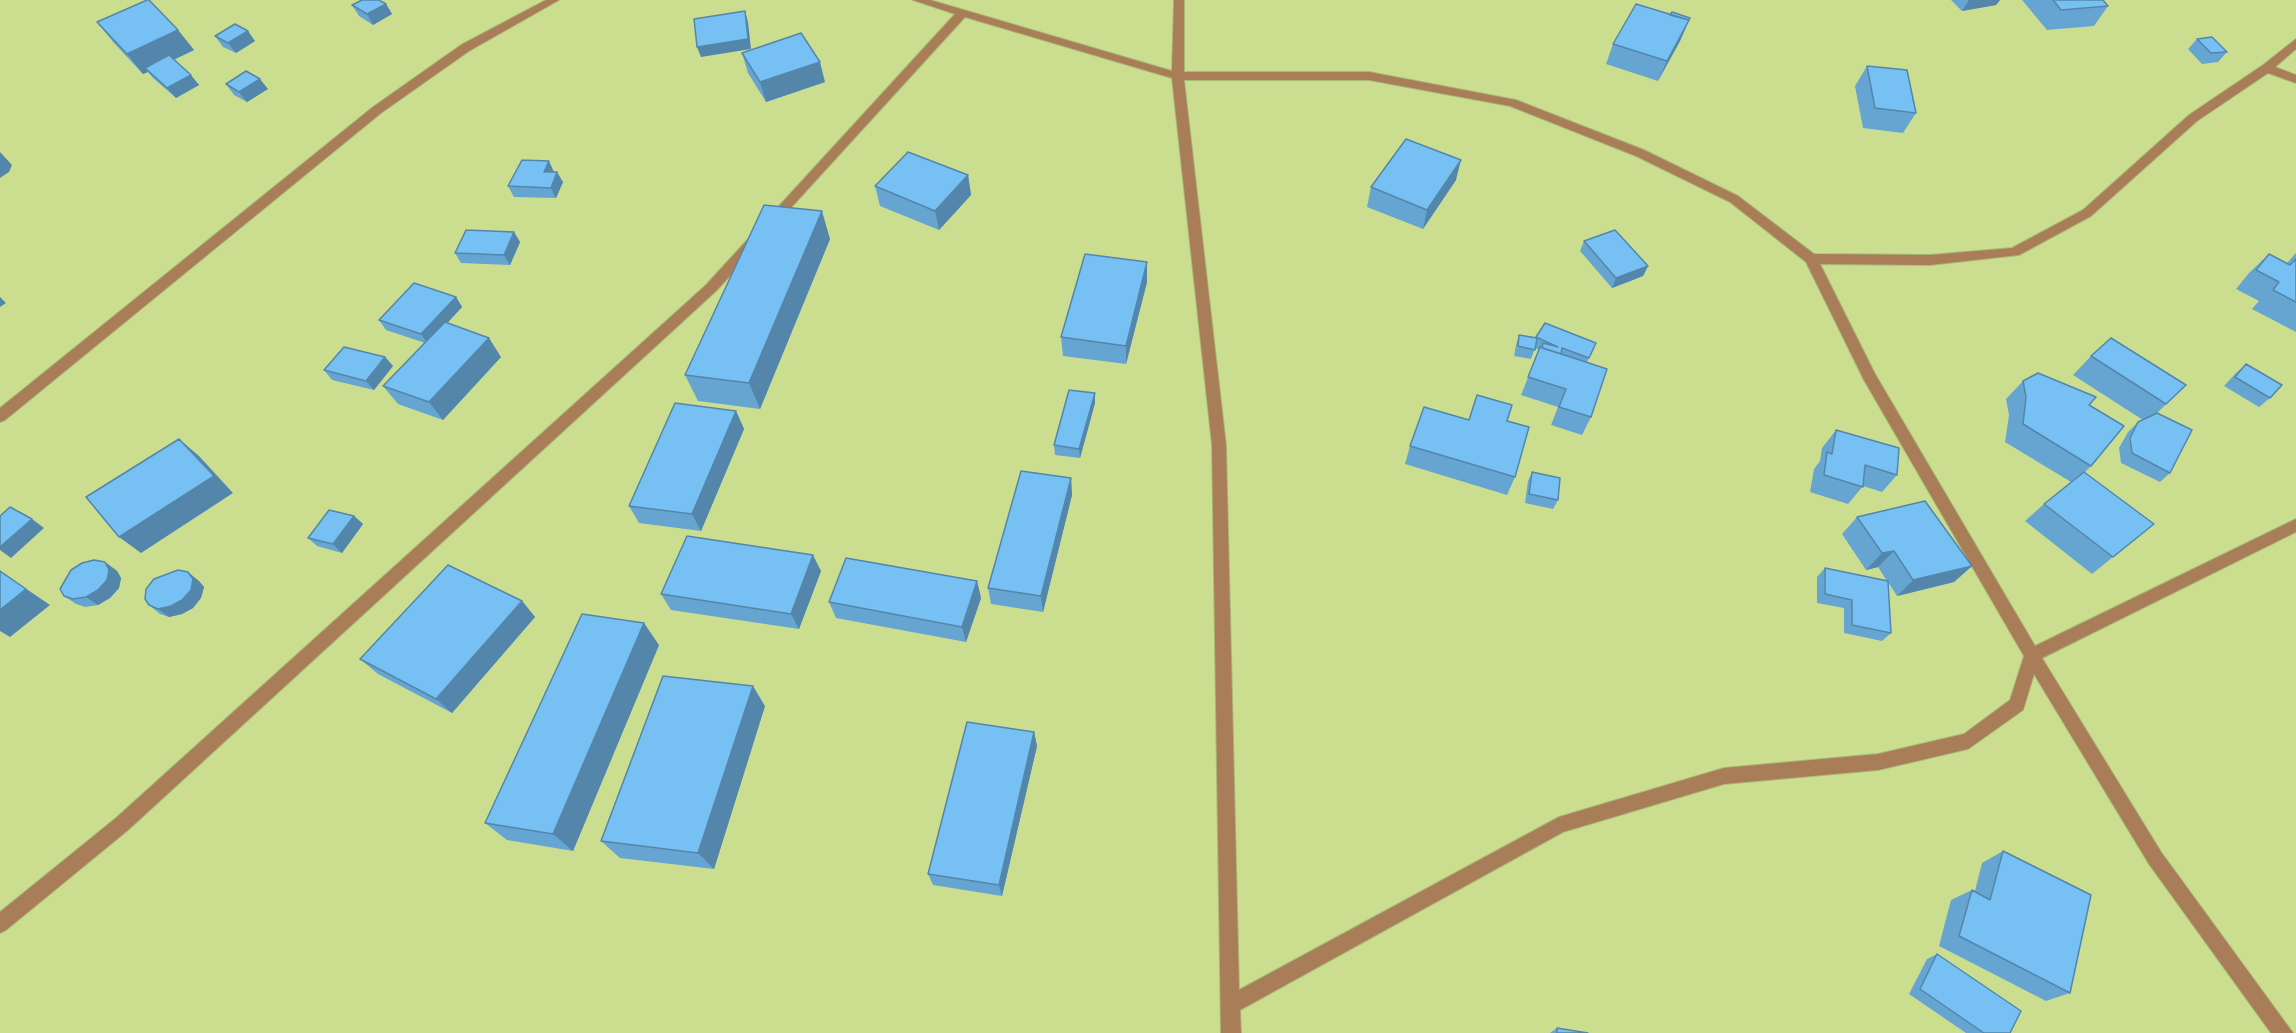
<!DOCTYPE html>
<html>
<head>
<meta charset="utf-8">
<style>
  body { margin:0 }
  canvas { display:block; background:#cbde90 }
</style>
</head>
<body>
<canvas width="2296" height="1033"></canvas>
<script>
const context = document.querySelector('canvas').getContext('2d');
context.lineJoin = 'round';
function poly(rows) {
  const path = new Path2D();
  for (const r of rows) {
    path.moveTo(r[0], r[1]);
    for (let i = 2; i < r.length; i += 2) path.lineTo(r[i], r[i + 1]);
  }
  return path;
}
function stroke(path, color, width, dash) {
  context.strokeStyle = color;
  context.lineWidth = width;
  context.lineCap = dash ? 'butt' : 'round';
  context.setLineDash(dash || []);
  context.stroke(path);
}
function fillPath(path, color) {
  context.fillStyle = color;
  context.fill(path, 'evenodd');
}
const minor = poly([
  [546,0,559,0,469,51,381,113,5,420,0,422,0,408,373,107,461,45,546,0],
  [913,0,930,0,1172,71,1174,0,1184,0,1184,72,1369,72,1516,100,1644,150,1738,196,1814,254,1930,255,2012,248,2083,210,2189,115,2263,65,2296,39,2296,49,2275,67,2296,75,2296,83,2268,73,2197,121,2091,216,2019,255,1930,265,1820,264,1875,374,2035,646,2296,519,2296,532,2042,658,2161,852,2293,1033,2271,1033,2149,864,2034,674,2023,710,1968,749,1878,770,1724,784,1563,832,1240,1010,1241,1033,1221,1033,1212,445,1172,78,965,17,776,224,768,224,768,218,955,14,913,0],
  [1184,80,1369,80,1510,106,1636,156,1730,202,1806,262,1864,380,2024,656,2010,700,1964,734,1878,754,1724,768,1559,817,1239,990,1226,445,1184,80],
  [754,236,759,238,760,241,759,244,716,291,128,830,6,930,0,933,0,912,116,818,706,285,749,238,754,236]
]);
stroke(minor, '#a9ba76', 2);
fillPath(minor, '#aa7d59');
fillPath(poly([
  [1951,0,2000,0,1996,5,1962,11],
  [2022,0,2103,0,2108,6,2094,26,2047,30],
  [386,4,392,14,373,25,359,16,352,5],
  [1670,15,1690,18,1680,41,1658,81,1606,64,1613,44],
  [97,22,178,30,194,50,174,60,199,85,176,98,153,78,148,72,143,74,113,42],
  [215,36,255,41,236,53,223,47],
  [2197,39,2227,52,2218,62,2202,64,2188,49],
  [742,53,825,82,766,102,748,73],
  [1867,66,1916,113,1903,133,1863,128,1855,86],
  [226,84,268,89,247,102,234,95],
  [554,172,563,182,556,198,514,197,508,186],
  [968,175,971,195,939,230,880,206,875,186],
  [1456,180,1423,229,1367,207,1371,187],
  [514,232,520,242,510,265,461,263,455,253],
  [830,239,760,409,698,401,685,375],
  [1584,241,1648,266,1643,276,1612,288,1580,251],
  [2296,253,2296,332,2252,309,2259,301,2236,289,2249,273,2269,254,2287,263],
  [1147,282,1126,364,1063,356,1061,337],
  [456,297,462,307,447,323,501,357,443,420,398,404,383,386,425,343,386,330,379,320],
  [1519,335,1536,338,1596,343,1587,362,1591,417,1582,435,1551,425,1558,407,1521,395,1539,350,1535,348,1531,359,1514,356,1516,345],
  [2091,356,2186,385,2157,413,2170,473,2160,482,2121,463,2119,448,2128,432,2138,422,2143,420,2073,375],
  [385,357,393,366,374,390,332,380,324,370],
  [2246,364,2270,398,2259,407,2224,386,2235,374],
  [2023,381,2089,405,2091,466,2085,472,2113,557,2092,574,2025,521,2044,504,2071,482,2005,442,2009,415,2006,399],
  [1095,403,1080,458,1055,455,1054,445],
  [736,411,744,429,701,531,639,523,629,506],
  [1468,420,1507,421,1515,477,1507,495,1405,464,1410,446],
  [1836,430,1897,475,1882,492,1863,486,1848,504,1810,492,1814,469,1820,461,1822,448],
  [1532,472,1558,500,1553,509,1525,503,1528,481],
  [1071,478,1072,495,1043,612,991,604,988,588],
  [354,516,363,524,342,553,317,546,308,538],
  [1857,517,1972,566,1954,582,1897,596,1888,582,1891,633,1882,641,1844,633,1844,608,1817,603,1817,577,1825,568,1887,581,1878,567,1866,570,1842,534],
  [105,562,117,571,121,578,119,588,110,598,98,605,85,607,76,604,64,596],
  [821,571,799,629,671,610,661,594],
  [199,581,204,587,201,598,193,608,182,614,169,617,160,614,149,605],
  [977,581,981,598,966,642,836,618,829,602],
  [522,601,535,617,452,713,378,674,360,659],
  [659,645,573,851,507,840,485,823],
  [765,706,714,869,620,858,601,841],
  [1034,732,1037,746,1002,896,933,885,928,874],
  [2003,851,2070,993,2046,1001,1939,946,1951,900,1972,890,1975,891,1982,863],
  [1937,954,2010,1033,1966,1033,1909,994,1927,959],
  [1557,1028,1588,1033,1550,1033]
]), '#66a5d1');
fillPath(poly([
  [1969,0,2000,0,1996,5,1962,11],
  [386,4,392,14,373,25,367,14],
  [745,11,748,22,751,49,701,57,697,47],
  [1690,18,1680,41,1658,81,1667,61],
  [178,30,194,50,148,71,145,68,148,72,143,74,127,54],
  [248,31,255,41,236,53,228,43],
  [820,62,825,82,766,102,760,82],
  [191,75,199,85,176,98,167,88],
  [260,79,268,89,247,102,239,92],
  [0,152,12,165,9,172,0,178],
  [1461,160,1456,180,1423,229,1427,210],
  [549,161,554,172,550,182,544,172],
  [557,172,563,182,556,198,551,188],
  [968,175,971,195,939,230,935,211],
  [822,211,830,239,760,409,749,383],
  [514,232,520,242,510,265,504,255],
  [1147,262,1147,282,1126,364,1126,346],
  [1648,266,1643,276,1612,288,1616,278],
  [0,297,6,303,0,307],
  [456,297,462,307,428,344,421,334],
  [489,338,501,357,443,420,429,402],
  [385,357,393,366,374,390,366,381],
  [1095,393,1095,403,1080,458,1079,449],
  [736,411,744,429,701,531,692,514],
  [179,439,199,456,233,493,141,553,119,537],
  [1071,478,1072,495,1043,612,1041,596],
  [354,516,363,524,342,553,333,544],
  [32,519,44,528,11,558,0,550,0,547],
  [1894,551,1878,567,1866,570,1882,553],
  [813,555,821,571,799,629,791,614],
  [105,562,117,571,121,578,119,588,110,598,98,605,86,597],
  [1972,566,1954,582,1897,596,1913,580],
  [0,571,50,605,10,637,0,631],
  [188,572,199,581,204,587,201,598,193,608,182,614,169,617,158,609],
  [977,581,981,598,966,642,962,627],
  [522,601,535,617,452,713,436,699],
  [644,623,659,645,573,851,553,834],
  [753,686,765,706,714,869,698,853],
  [1034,732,1037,746,1002,896,999,885]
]), '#5386aa');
const building = poly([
  [147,0,149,0,178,30,127,54,97,22,147,0],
  [362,0,379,0,386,4,367,14,352,5,362,0],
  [2053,0,2103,0,2108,6,2061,10,2053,0],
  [1636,4,1689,20,1667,61,1613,44,1636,4],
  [745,11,748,39,697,47,694,19,745,11],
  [1672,12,1690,18,1688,22,1689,20,1670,15,1672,12],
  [235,24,248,31,228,43,215,36,235,24],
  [801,33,820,62,760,82,742,53,801,33],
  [2212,37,2227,52,2211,53,2197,39,2212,37],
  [169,55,191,75,167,88,145,68,169,55],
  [1867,66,1907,70,1916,113,1875,108,1867,66],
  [246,71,260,79,239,92,226,84,246,71],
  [1406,139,1461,160,1427,210,1371,187,1406,139],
  [908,152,968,175,935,211,875,186,908,152],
  [522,160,549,161,544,172,557,172,551,188,508,186,522,160],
  [764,205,822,211,749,383,685,375,764,205],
  [466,230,514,232,504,255,455,253,466,230],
  [1615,230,1648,266,1616,278,1584,241,1615,230],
  [1085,254,1147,262,1126,346,1061,337,1085,254],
  [2269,254,2290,265,2296,259,2296,302,2273,290,2279,282,2256,270,2269,254],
  [414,283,456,297,421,334,379,320,414,283],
  [445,322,489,338,429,402,383,386,445,322],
  [1545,323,1596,343,1589,358,1562,348,1561,354,1542,348,1543,343,1558,347,1536,337,1545,323],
  [1519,335,1537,338,1535,350,1518,346,1519,335],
  [2111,338,2186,385,2166,404,2091,356,2111,338],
  [344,347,385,357,366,381,324,370,344,347],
  [1540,347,1607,369,1591,417,1559,407,1566,389,1528,377,1540,347],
  [2246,364,2282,385,2270,398,2235,377,2246,364],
  [2038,373,2096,397,2089,405,2124,426,2091,466,2023,424,2026,397,2023,381,2038,373],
  [1069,390,1095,393,1079,449,1054,445,1069,390],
  [1477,395,1512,405,1507,421,1529,427,1515,477,1410,446,1424,407,1469,420,1477,395],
  [675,403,736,411,692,514,629,506,675,403],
  [2157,413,2192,430,2170,473,2132,453,2130,438,2138,422,2157,413],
  [1836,430,1899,448,1897,475,1865,465,1863,487,1824,475,1827,452,1832,454,1836,430],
  [179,439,214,476,119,537,86,497,179,439],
  [1021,471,1071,478,1041,596,988,588,1021,471],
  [1532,472,1560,478,1558,500,1529,494,1532,472],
  [2084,472,2154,524,2113,557,2044,504,2084,472],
  [1925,501,1972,566,1913,580,1894,551,1882,553,1857,517,1925,501],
  [10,507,32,519,0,547,0,516,10,507],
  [329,510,354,516,333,544,308,538,329,510],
  [687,536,813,555,791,614,661,594,687,536],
  [846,558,977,581,962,627,829,602,846,558],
  [94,560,105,562,109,570,107,580,98,590,86,597,73,599,64,596,60,589,71,570,82,563,94,560],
  [448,565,522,601,436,699,360,659,448,565],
  [1825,568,1888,581,1891,633,1852,625,1852,600,1825,594,1825,568],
  [178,570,188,572,193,579,191,590,182,600,171,606,158,609,149,605,145,599,146,589,154,579,178,570],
  [0,571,26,589,0,610,0,571],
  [582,614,644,623,553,834,485,823,582,614],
  [663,676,753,686,698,853,601,841,663,676],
  [967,722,1034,732,999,885,928,874,967,722],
  [2003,851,2091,895,2070,993,1959,936,1972,890,1990,900,2003,851],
  [1937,954,2021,1011,2010,1033,1984,1033,1920,989,1937,954],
  [1557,1028,1588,1033,1557,1033,1557,1028]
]);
fillPath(building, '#77c0f3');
stroke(building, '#5386aa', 1.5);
</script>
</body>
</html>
